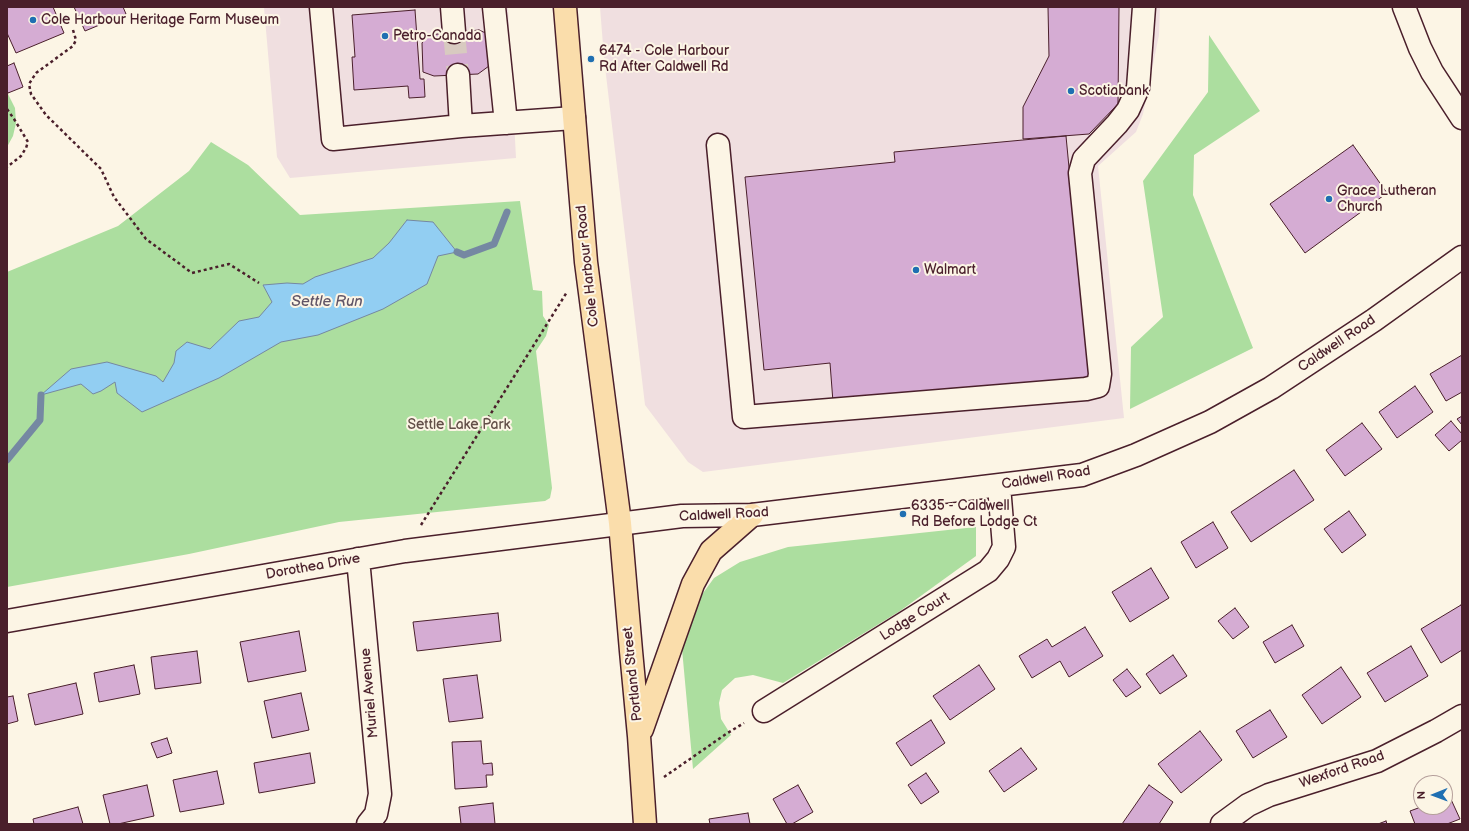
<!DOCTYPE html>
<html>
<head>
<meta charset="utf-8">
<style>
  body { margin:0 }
  #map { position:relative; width:1469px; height:831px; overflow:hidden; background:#fcf5e5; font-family:"Balsamiq Sans",sans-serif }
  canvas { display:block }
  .frame { position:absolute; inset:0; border:8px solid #4a1f2b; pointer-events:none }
  .north { position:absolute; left:1413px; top:775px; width:40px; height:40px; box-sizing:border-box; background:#fcf5e5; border:1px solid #b59f9b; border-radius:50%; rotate:269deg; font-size:11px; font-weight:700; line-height:16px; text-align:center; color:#4a1f2b }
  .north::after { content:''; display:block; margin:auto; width:14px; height:18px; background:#1f6fb2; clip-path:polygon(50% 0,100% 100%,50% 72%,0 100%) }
</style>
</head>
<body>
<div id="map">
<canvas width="1469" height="831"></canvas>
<div class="frame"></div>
<div class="north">N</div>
</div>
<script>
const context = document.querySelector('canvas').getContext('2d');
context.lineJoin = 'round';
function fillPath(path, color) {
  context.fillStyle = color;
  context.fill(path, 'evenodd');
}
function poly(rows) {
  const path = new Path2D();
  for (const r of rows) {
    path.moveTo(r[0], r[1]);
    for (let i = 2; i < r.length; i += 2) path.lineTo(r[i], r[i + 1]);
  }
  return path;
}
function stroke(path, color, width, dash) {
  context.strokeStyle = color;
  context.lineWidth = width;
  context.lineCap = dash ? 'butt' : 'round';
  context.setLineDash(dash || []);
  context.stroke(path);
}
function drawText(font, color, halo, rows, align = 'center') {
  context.font = font + ' "Balsamiq Sans",sans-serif';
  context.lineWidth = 4;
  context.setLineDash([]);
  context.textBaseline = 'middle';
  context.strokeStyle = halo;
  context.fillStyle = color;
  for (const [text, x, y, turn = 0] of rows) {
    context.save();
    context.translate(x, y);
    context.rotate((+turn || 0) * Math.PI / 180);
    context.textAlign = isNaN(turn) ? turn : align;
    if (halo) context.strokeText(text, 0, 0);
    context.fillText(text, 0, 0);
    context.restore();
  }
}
fillPath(poly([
  [264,7,508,7,516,158,290,178,277,157],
  [600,7,1160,7,1159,35,1143,114,1136,132,1098,166,1124,418,703,472,688,462,645,405,604,58]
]), '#f0dfe0');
fillPath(poly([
  [1209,35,1260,111,1194,155,1193,195,1253,348,1130,409,1131,347,1163,317,1143,181,1208,92],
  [7,92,15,108,16,123,13,136,7,147],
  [211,142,248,165,300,215,520,201,533,290,542,291,543,316,549,325,546,336,536,351,552,488,550,498,545,501,339,522,189,554,7,587,7,272,118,226,189,171],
  [976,527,976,556,900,611,783,683,753,675,735,678,722,690,719,703,721,719,731,735,693,769,681,638,693,607,714,578,740,562,788,547]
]), '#acde9f');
const water = poly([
  [407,220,433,222,457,252,438,256,427,284,383,309,318,335,281,342,219,378,142,412,117,393,115,382,101,391,93,394,81,384,41,395,71,369,107,362,156,376,163,382,174,363,176,351,187,342,210,349,239,321,259,317,272,302,263,285,287,283,303,284,315,277,373,258,389,243,407,220]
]);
fillPath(water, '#92cef2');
stroke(water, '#7588a2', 1);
stroke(poly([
  [457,252,464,255,494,244,507,212],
  [7,460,40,420,41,395]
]), '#7588a2', 7);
const building = poly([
  [7,7,53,7,64,33,16,53,7,33,7,7],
  [74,7,123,7,126,14,85,31,74,7],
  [1048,7,1119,7,1118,104,1089,134,1023,139,1023,107,1049,56,1048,7],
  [415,10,420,79,424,79,425,97,409,98,408,86,354,90,352,57,355,57,352,15,415,10],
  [479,30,490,35,492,51,489,66,478,74,434,76,423,72,422,43,428,35,479,30],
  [14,63,23,87,8,93,7,90,7,66,14,63],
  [1066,136,1089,377,833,402,830,363,764,370,745,177,895,162,894,152,1066,136],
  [1353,145,1387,193,1305,253,1270,204,1353,145],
  [1462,355,1462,392,1446,401,1430,374,1462,355],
  [1415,386,1433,412,1397,438,1379,412,1415,386],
  [1462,416,1462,425,1457,419,1462,416],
  [1451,421,1462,434,1462,440,1449,451,1435,435,1451,421],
  [1362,423,1382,449,1345,476,1326,450,1362,423],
  [1294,470,1314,500,1251,542,1231,512,1294,470],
  [1349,511,1366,535,1342,553,1324,529,1349,511],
  [1213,522,1228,548,1196,568,1181,542,1213,522],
  [1151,568,1169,598,1130,622,1112,592,1151,568],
  [1461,605,1462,607,1462,650,1441,663,1421,629,1461,605],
  [1235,608,1249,627,1233,639,1218,621,1235,608],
  [498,613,501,641,417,651,413,622,498,613],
  [1292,625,1304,646,1275,663,1263,642,1292,625],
  [1085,627,1103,656,1069,677,1060,661,1032,678,1019,656,1047,639,1052,647,1085,627],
  [299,631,306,671,248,682,240,642,299,631],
  [1411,646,1428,676,1385,702,1367,673,1411,646],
  [197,651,201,683,155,689,151,657,197,651],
  [1173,655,1187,676,1160,694,1146,674,1173,655],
  [134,665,140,694,99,702,94,673,134,665],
  [979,665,995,689,950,720,933,696,979,665],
  [1341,667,1361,697,1322,724,1302,695,1341,667],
  [1127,669,1141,687,1126,697,1113,680,1127,669],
  [477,675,483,718,449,722,443,679,477,675],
  [76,683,83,714,35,725,28,694,76,683],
  [301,693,309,730,272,738,264,701,301,693],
  [13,696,18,721,7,724,7,697,13,696],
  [1270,710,1287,737,1253,758,1236,731,1270,710],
  [931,720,945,743,911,766,896,743,931,720],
  [1200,731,1222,760,1181,793,1158,764,1200,731],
  [167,738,172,753,157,758,151,743,167,738],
  [481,741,483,764,492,763,493,775,486,775,487,787,455,789,452,742,481,741],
  [1021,748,1037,769,1004,792,989,771,1021,748],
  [310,753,315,783,259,793,254,763,310,753],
  [217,771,224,804,180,812,173,780,217,771],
  [926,773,939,792,921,804,908,785,926,773],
  [147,785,154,816,118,824,110,824,103,795,147,785],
  [798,785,813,812,792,824,787,824,773,799,798,785],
  [1149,785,1173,802,1159,824,1122,824,1149,785],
  [1449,795,1460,819,1447,824,1415,824,1410,811,1421,807,1445,807,1445,796,1449,795],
  [493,803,495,824,461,824,459,807,493,803],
  [78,807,83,824,34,824,33,819,78,807],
  [748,813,750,824,710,824,709,819,748,813],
  [1386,821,1387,824,1378,824,1386,821]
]);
fillPath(building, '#d5acd3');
stroke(building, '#4a1f2b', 1);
stroke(poly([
  [454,32,458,75]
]), '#d8cac0', 22, [22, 11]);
const minor = poly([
  [321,7,333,139,461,126],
  [452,7,454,32],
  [494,7,506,123],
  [1404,7,1420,48,1432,72,1462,118],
  [458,75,461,126,574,118],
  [718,145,744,417,1086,389,1098,386,1100,374,1080,173,1084,159,1117,124,1128,110,1138,88,1144,7],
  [358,559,380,794,376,814,368,824],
  [7,621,405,551,682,516,752,515,1082,475,1136,455,1210,422,1271,388,1374,320,1462,257],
  [764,711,988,571,998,559,1004,547,999,486],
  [1222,824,1248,805,1269,795,1377,761,1436,731,1462,716]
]);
const major = poly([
  [565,7,586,262,620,523,631,651,639,736,645,824],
  [642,729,693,584,711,551,752,515]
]);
stroke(minor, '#4a1f2b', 25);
stroke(major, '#4a1f2b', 25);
stroke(poly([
  [73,30,76,40,73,46,36,73,29,84,31,94,46,115,101,169,114,197,146,239,192,273,229,264,259,283],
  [7,109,14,119,28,142,26,148,21,156,7,167],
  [421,525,567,292],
  [664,777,726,734,744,723]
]), '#4a1f2b', 2.5, [3, 3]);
stroke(minor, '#fcf5e5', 22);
stroke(major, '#faddab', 22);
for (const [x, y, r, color] of [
  [33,20,4,"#1f6fb2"],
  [385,36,4,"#1f6fb2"],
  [591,59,4,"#1f6fb2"],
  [1071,91,4,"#1f6fb2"],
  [1329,199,4,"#1f6fb2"],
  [916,270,4,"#1f6fb2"],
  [903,514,4,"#1f6fb2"]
]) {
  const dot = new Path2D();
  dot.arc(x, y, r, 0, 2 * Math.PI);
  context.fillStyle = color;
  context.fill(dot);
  stroke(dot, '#fcf5e5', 1.5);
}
drawText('14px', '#4a1f2b', '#fcf5e5', [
  ["Cole Harbour Heritage Farm Museum",41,20],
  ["Petro-Canada",393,36],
  ["6474 - Cole Harbour",599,51],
  ["Rd After Caldwell Rd",599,67],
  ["Scotiabank",1079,91],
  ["Grace Lutheran",1337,191],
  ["Church",1337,207],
  ["Walmart",924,270],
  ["6335 - Caldwell",911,506],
  ["Rd Before Lodge Ct",911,522]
], 'left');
drawText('14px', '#4a1f2b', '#fcf5e5', [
  ["Cole Harbour Road",588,266,-96],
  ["Caldwell Road",1337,344,-34],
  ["Caldwell Road",1046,478,-9],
  ["Caldwell Road",724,515,-3],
  ["Dorothea Drive",313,567,-10],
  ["Lodge Court",915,617,-32],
  ["Portland Street",633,674,-96],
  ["Muriel Avenue",370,693,-95],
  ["Wexford Road",1342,770,-19]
]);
drawText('14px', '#624f48', '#fcf5e5', [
  ["Settle Lake Park",459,425]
]);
drawText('italic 15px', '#605467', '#fcf5e5', [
  ["Settle Run",327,302]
]);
</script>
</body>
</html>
